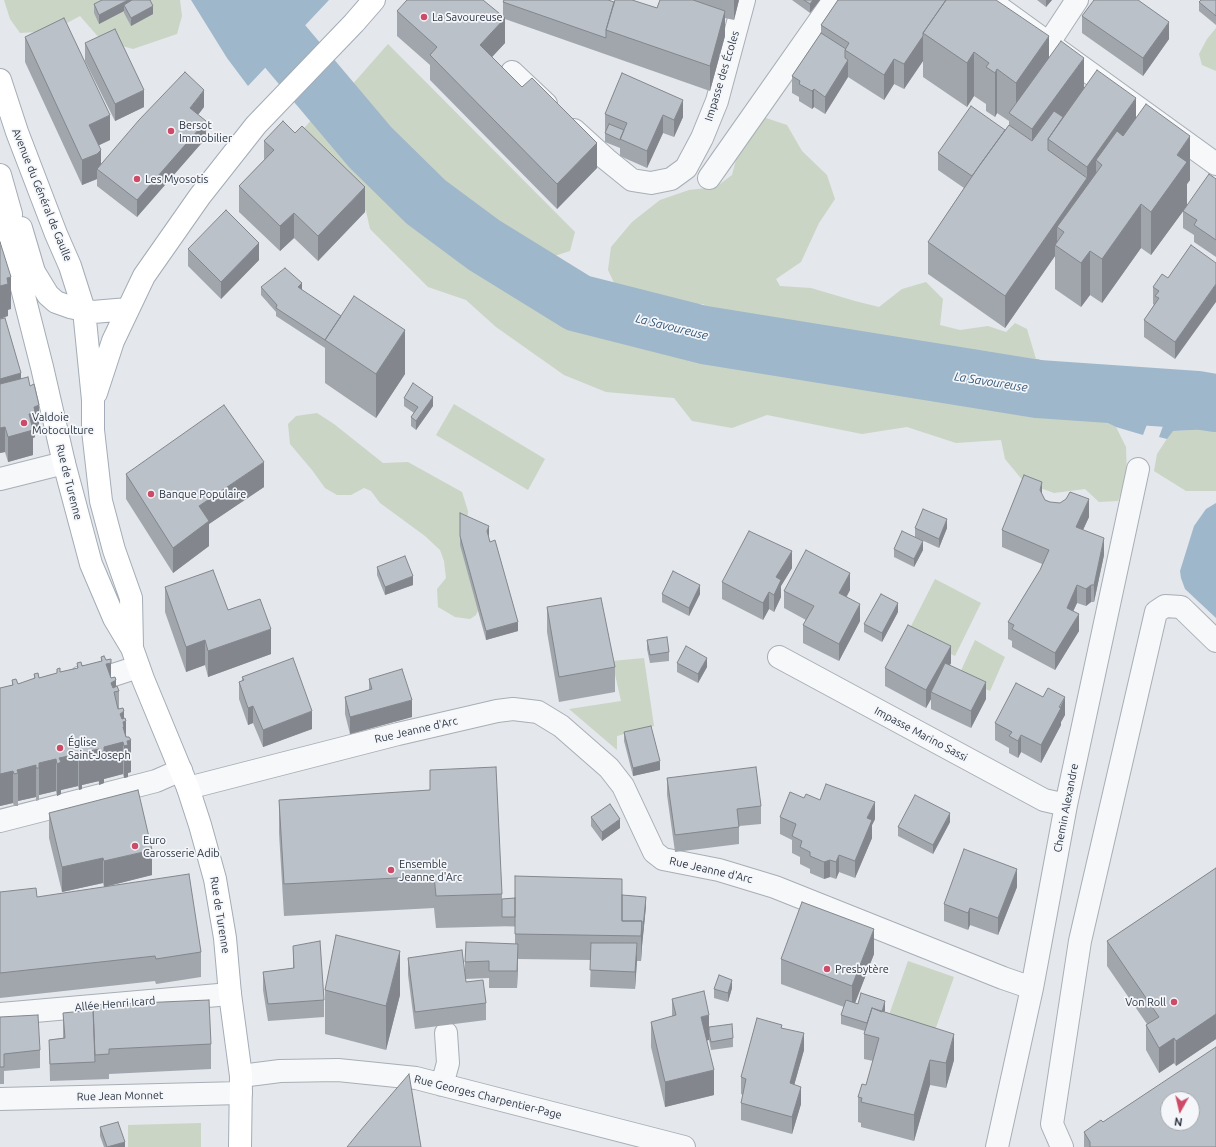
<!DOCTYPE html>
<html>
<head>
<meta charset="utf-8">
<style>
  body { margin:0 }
  #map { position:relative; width:1216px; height:1147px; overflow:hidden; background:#e4e7eb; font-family:Ubuntu,sans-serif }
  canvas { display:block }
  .north { position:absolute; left:1160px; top:1091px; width:40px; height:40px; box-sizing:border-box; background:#f4f6f9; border:1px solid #a4a9b1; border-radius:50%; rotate:188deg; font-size:11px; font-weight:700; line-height:16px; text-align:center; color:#2b3644 }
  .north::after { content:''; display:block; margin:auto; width:14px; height:18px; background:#ce4b68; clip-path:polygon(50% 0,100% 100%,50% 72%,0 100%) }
</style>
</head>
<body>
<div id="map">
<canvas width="1216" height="1147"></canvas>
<div class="north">N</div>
</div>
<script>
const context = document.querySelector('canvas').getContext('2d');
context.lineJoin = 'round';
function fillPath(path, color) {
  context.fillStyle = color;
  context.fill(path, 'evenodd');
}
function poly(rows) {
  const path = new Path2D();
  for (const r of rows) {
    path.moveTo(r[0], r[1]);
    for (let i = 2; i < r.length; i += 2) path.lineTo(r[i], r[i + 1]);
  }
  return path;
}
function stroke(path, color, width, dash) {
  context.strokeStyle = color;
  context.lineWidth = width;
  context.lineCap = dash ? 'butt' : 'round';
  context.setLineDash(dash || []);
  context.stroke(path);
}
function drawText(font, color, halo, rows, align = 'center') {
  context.font = font + ' Ubuntu,sans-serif';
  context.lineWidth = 3.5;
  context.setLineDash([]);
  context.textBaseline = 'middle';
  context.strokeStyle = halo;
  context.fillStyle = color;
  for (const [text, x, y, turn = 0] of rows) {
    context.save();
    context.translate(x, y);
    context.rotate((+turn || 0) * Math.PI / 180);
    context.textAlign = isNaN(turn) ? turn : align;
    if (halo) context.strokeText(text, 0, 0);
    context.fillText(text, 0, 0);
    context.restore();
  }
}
fillPath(poly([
  [4,0,180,0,182,16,177,34,133,49,101,40,80,16,52,31,20,33,10,19],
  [1216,28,1216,71,1202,65,1199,54,1207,39],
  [388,44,575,232,570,251,542,260,500,241,454,203,411,164,351,86],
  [315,116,334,128,349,153,373,187,406,209,461,256,482,262,524,283,541,303,562,318,614,322,646,339,686,336,747,351,803,340,783,335,754,324,729,321,703,304,662,305,616,287,608,270,611,247,632,222,660,200,689,190,716,187,732,175,741,140,763,117,787,125,802,151,827,175,835,199,819,223,801,262,776,279,780,286,811,288,855,301,879,307,902,289,926,282,943,299,940,325,960,330,988,326,1006,332,1015,323,1027,329,1036,359,1020,378,984,383,1006,402,1046,407,1093,416,1116,427,1126,447,1127,477,1118,501,1099,502,1085,489,1054,493,1024,482,1005,459,1001,440,956,443,907,427,862,434,767,415,732,428,692,421,674,398,606,392,564,375,496,327,466,300,428,287,370,229,366,211,295,138],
  [943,348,961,363,962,373,889,357,919,350],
  [454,404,545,459,528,490,436,435],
  [317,413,334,424,383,463,408,462,462,492,468,511,466,536,482,602,476,615,470,619,455,617,438,607,437,589,446,578,444,561,440,550,425,536,380,503,371,491,364,488,351,495,337,495,325,488,312,470,290,444,288,424,296,416],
  [1213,429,1216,431,1216,491,1186,491,1154,471,1157,454,1172,431],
  [935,579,981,603,955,656,907,634],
  [975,640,1005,657,990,691,958,677],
  [644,658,654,726,617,736,617,750,569,709,621,701,612,661],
  [908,961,954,977,929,1047,884,1029],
  [201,1123,201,1147,128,1147,128,1125]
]), '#cad5c5');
fillPath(poly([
  [191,0,329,0,248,86,227,58],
  [1036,359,1054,363,1163,382,1143,435,1116,427,1093,416,1046,407,1006,402,984,383,1020,378],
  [1179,382,1216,385,1216,431,1212,429,1173,431,1167,439,1159,437],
  [1216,503,1216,618,1185,589,1181,578,1180,571,1194,526,1206,509]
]), '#9fb7cb');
stroke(poly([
  [246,0,370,147,426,202,484,245,578,303,704,335,1038,389,1197,400,1216,403]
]), '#9fb7cb', 58);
const minor = poly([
  [989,0,1216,164],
  [1048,44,1077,0],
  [512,72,546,104],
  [574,130,606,159,632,180,651,183,671,179,686,168,702,138,717,101,744,0],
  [709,178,834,0],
  [0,479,64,463],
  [779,657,1044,800,1066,805],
  [81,677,107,677,138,667],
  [188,788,398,734,497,711,513,709,538,712,561,726,609,768,623,786,654,852,663,859,719,870,775,887,1003,978,1032,988],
  [0,821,156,781,181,770],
  [0,1014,230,994],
  [241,1076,280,1071,338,1070,416,1078,684,1147],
  [442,1085,448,1063,446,1033],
  [0,1099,241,1093],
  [997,1147,1032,988,1066,805,1138,469],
  [1062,1147,1052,1124,1080,941,1156,612,1165,606,1181,607,1216,641]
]);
const major = poly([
  [0,80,17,132,56,234,70,266,84,310,93,400,93,430,101,501,114,550,131,598,132,647],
  [0,175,11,214,9,237,42,367,64,463,91,564,114,618,132,648,143,679,188,788,200,825,215,879,225,938,230,994,241,1076,240,1147],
  [21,228,34,272,48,295,56,302,70,307,93,312,128,309],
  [96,393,113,341,144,276,200,196,256,125,354,23,374,0]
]);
stroke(minor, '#a9aeb6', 24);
stroke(major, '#a3acb7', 24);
stroke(minor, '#f6f8fa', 22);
stroke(major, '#fff', 22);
fillPath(poly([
  [150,0,153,14,131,26,124,13,124,11,99,24,94,13,94,4],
  [660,0,739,0,734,20,725,18,725,36,710,91,505,19,505,43,492,57,597,168,557,209,430,80,430,65,397,36,397,11,503,17,503,2,614,2,657,8],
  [792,0,820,0,810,13],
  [838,0,1049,58,1084,87,1136,118,1190,180,1187,184,1187,205,1216,179,1216,257,1194,242,1194,235,1183,228,1183,211,1151,255,1141,248,1102,303,1090,295,1081,307,1055,289,1055,256,1005,328,928,274,928,242,964,188,938,170,938,153,1005,130,1009,125,1009,121,997,113,995,117,986,111,986,104,974,96,967,107,923,77,923,61,904,89,894,84,884,100,848,77,825,114,814,107,812,109,799,101,799,97,792,93,792,76,821,33,821,25],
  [1037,0,1052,0,1046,7],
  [1216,0,1216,25,1199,11,1199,2],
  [1082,16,1169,39,1143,76,1082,33],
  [25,37,110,140,99,145,101,165,204,107,198,115,206,138,137,217,97,186,97,179,82,185,25,62],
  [85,43,144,107,115,121,85,61],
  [622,73,683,117,674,137,663,133,647,168,620,156,620,148,605,142,605,133,606,131,605,131,605,114],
  [264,141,365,212,318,261,294,238,280,251,239,212,239,186,264,160],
  [1191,245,1175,359,1144,337,1144,320,1154,305,1153,304,1153,287,1168,278],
  [188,249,259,260,221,299,188,266],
  [261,287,302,290,405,374,376,418,325,383,325,348,276,316,276,312,261,295],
  [0,319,39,430,35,431,35,437,33,438,33,455,8,462,5,452,0,453],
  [404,398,433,406,416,430,411,426,411,417,414,413,404,406],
  [126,474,264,487,209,524,209,546,173,573,126,499],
  [1042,495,1045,500,1089,517,1083,530,1104,555,1094,602,1091,602,1086,606,1077,603,1073,611,1079,631,1055,670,1012,647,1012,641,1008,639,1008,622,1040,570,1042,564,1002,547,1002,530],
  [460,513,489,535,488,536,518,631,486,640,460,545],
  [915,528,947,528,939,548,915,537],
  [894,549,923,550,914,567,894,557],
  [377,567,413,585,385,595,377,575],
  [792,568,781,586,781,597,774,612,769,609,763,620,722,599,722,582],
  [165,587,271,654,208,677,205,665,186,672,165,612],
  [850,590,847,596,860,621,839,661,803,643,803,625,806,620,784,608,784,591],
  [662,594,700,594,689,616,662,602],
  [547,607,615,667,615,692,559,702,547,632],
  [898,612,882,642,864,632,864,624],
  [647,640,669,652,669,661,650,663,647,649],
  [101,657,116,687,119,691,119,709,124,719,131,772,128,773,128,777,124,778,123,774,104,779,104,783,99,785,99,781,82,785,82,789,79,790,78,786,61,790,61,794,57,796,56,791,39,795,39,800,36,801,36,797,18,801,18,806,14,806,13,803,0,806,0,688,12,685,12,680,18,684,34,679,34,674,39,678,57,673,57,669,60,672,77,668,77,663,82,666,101,661],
  [677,663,707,667,698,683,677,672],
  [951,663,950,665,986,699,971,728,931,709,931,699,926,708,885,686,885,668],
  [242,677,312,729,263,747,253,723,248,725,239,699,239,682,242,681],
  [369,679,412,717,350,734,345,714,345,697,369,690],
  [1065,715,1061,722,1061,725,1041,763,1021,752,1018,758,1009,753,1009,748,995,740,995,723],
  [624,732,660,770,633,776,624,741],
  [430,770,502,894,502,899,515,898,515,926,436,928,434,908,284,916,279,833,279,800,430,790],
  [667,778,761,806,761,824,739,826,739,844,675,852,667,795],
  [804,798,820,800,875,819,872,825,872,838,855,878,839,872,836,879,830,877,824,879,810,873,810,869,800,864,800,857,792,853,792,840,780,834,780,817],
  [49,813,152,875,104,887,103,883,62,892,49,838],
  [591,817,620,828,602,841,591,826],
  [950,822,933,854,898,836,898,827],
  [1216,868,1216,1039,1176,1066,1174,1063,1159,1073,1146,1050,1146,1025,1147,1024,1107,966,1107,941],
  [515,876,622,895,646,906,642,946,641,961,637,961,635,989,590,987,591,960,518,959,517,988,489,988,489,978,465,979,466,982,486,1003,486,1020,415,1029,408,975,408,958,465,978,465,962,515,944],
  [1017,887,998,935,970,925,968,930,944,921,944,904],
  [0,892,37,897,201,952,201,977,156,984,155,981,0,998],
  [293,946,324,1000,324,1017,268,1021,263,990,263,972,293,968],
  [874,954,855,1003,885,1010,884,1012,954,1060,946,1088,930,1085,914,1141,861,1127,861,1123,858,1122,858,1097,866,1085,873,1061,864,1059,864,1034,865,1031,841,1024,841,1015,844,1007,781,984,781,959],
  [732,988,728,1002,714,998,714,989],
  [325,990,400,995,386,1050,325,1034],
  [672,999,709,1027,733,1038,733,1047,711,1050,709,1040,707,1040,714,1095,665,1107,651,1047,651,1022,672,1017],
  [63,1013,211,1044,211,1069,109,1074,109,1079,50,1081,49,1040,63,1038],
  [0,1017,40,1050,40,1068,4,1071,4,1084,0,1084],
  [782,1028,804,1050,794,1085,801,1104,792,1134,741,1120,741,1103,743,1095,741,1094,741,1077],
  [1103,1122,1216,1147,1084,1147,1084,1132],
  [100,1127,125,1147,104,1147,100,1136]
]), '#a1a6ad');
fillPath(poly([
  [128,0,145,0,124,5,124,11,99,24,99,15],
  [734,0,739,0,734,20],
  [813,0,820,0,810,13,810,4],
  [1046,0,1052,0,1046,7],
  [153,6,153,14,131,26,131,18],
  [725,11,725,36,710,91,710,66],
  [505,18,505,43,480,70,480,45],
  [1169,22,1169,39,1143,76,1143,58],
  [923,36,923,61,904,89,904,64],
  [1049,36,1049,80,1016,118,1016,83],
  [974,52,974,96,967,107,967,63],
  [1084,58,1084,101,1048,139,1032,173,1032,129],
  [894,59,894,84,884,100,884,75],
  [848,60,848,77,825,114,825,97],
  [997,69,997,113,995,117,995,73],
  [814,89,814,107,812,109,812,91],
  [144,90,144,107,115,121,115,104],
  [204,90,204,107,190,125,190,108],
  [1136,98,1136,142,1102,165,1096,160,1096,198,1064,232,1057,227,1057,247,1055,245,1055,256,1005,328,1005,296,1087,178,1087,167],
  [683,100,683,117,674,137,674,120],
  [110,115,110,140,89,150,89,125],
  [663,115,663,133,647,168,647,151],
  [206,121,206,138,137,217,137,200],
  [1190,136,1190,180,1187,184,1187,206,1151,255,1151,212,1177,155],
  [597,143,597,168,557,209,557,184],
  [101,150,101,171,97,169,97,179,82,185,82,160],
  [365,187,365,212,318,261,318,236],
  [1141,204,1141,248,1102,303,1102,259],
  [294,213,294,238,280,251,280,226],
  [259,243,259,260,221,299,221,282],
  [1090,251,1090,295,1081,307,1081,263],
  [11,277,11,309,8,310,8,316,0,319,0,286,7,278],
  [302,283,302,292,298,287],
  [1216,284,1216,302,1175,359,1175,342],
  [405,330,405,374,376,418,376,374],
  [21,373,21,390,0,396,0,379],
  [433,397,433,406,416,430,416,421],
  [39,405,39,430,35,431,35,437,33,438,33,455,8,462,8,437,29,414,34,407],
  [5,427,5,452,0,453,0,428],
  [264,462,264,487,209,524,209,546,173,573,173,548,199,506],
  [1042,482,1042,499,1040,490],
  [1089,499,1089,517,1076,545,1076,527],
  [947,519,947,528,939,548,939,539],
  [489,526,489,535,487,540,487,531],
  [1104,538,1104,555,1094,602,1094,585],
  [923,541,923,550,914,567,914,559],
  [792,551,792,568,781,586,781,597,774,612,774,595,776,577],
  [850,573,850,590,839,610,839,593],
  [413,576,413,585,385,595,385,587],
  [700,585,700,594,689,616,689,608],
  [1077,585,1077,603,1067,625,1067,608],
  [1091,585,1091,602,1086,606,1086,589],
  [769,592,769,609,763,620,763,603],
  [898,603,898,612,882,642,882,633],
  [860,604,860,621,839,661,839,644],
  [1079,614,1079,631,1055,670,1055,653],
  [518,622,518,631,486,640,486,631],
  [271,629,271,654,208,677,208,651],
  [205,640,205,665,186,672,186,647],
  [951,646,951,663,934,693,931,692,931,699,926,708,926,690],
  [707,658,707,667,698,683,698,674],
  [111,663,111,682,116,680,116,691,114,692,114,713,111,715,111,695,106,696,106,664],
  [986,682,986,699,971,728,971,711],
  [1065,697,1065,715,1061,722,1061,725,1041,763,1041,745],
  [412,700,412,717,350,734,350,717],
  [253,706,253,723,248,725,248,708],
  [124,711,124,722,126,721,126,746,127,741,131,740,131,772,128,773,128,777,124,778,124,746,123,742,123,774,104,779,104,783,99,785,99,752,104,747,120,714],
  [312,711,312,729,263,747,263,730],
  [1021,735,1021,752,1018,758,1018,741],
  [99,749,99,781,82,785,82,789,79,790,79,758,81,753],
  [78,754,78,786,61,790,61,794,57,796,57,764,59,758],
  [56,759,56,791,39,795,39,763],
  [660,761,660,770,633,776,633,768],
  [36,765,36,797,18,801,18,773,17,770],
  [13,771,13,803,0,806,0,774],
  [875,802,875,819,872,825,872,838,855,878,855,861,867,818],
  [950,813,950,822,933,854,933,845],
  [620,819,620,828,602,841,602,832],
  [152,850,152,875,104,887,104,861],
  [839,855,839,872,836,879,836,862],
  [103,858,103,883,62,892,62,867],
  [830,860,830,877,824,879,824,862],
  [1017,869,1017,887,998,935,998,918],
  [646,897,646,906,642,946,641,961,641,936],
  [970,908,970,925,968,930,968,913],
  [874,929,874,954,852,1011,852,986],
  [637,943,637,960,635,989,635,972],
  [518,944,518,961,517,988,517,971],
  [400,951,400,995,386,1050,386,1006],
  [732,980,732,988,728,1002,728,993],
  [885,1001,885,1010,877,1035,877,1026],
  [1216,1014,1216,1039,1176,1066,1176,1041],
  [709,1015,709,1040,701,1042,701,1017],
  [804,1033,804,1050,790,1100,790,1083],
  [954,1034,954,1060,946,1088,946,1063],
  [1174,1038,1174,1063,1159,1073,1159,1048],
  [930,1060,930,1085,914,1141,914,1115],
  [714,1070,714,1095,665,1107,665,1082],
  [801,1087,801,1104,792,1134,792,1117],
  [125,1142,125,1147,107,1147]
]), '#83878d');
const building = poly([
  [102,0,128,0,99,15,94,4,102,0],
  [132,0,150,0,153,6,131,18,124,5,132,0],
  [407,0,483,0,505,18,480,45,522,87,532,78,597,143,557,184,430,55,437,47,397,11,407,0],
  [504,0,608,0,614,2,606,30,606,38,503,2,504,0],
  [615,0,632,0,657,8,660,0,693,0,725,11,710,66,606,30,615,0],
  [804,0,813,0,810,4,804,0],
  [838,0,946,0,923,33,923,36,904,64,894,59,884,75,845,50,849,43,821,25,838,0],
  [946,0,996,0,1049,36,1016,83,997,69,995,73,986,67,989,63,974,52,967,63,923,33,946,0],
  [1094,0,1138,0,1169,22,1143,58,1082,16,1094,0],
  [1201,0,1216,0,1216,16,1199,2,1201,0],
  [64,18,110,115,89,125,101,150,97,154,82,160,25,37,64,18],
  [115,29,144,90,115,104,85,43,115,29],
  [821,33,846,49,845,50,845,58,848,60,825,97,814,89,812,91,799,84,800,81,792,76,821,33],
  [1061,41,1084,58,1032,129,1009,113,1061,41],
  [1097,70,1136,98,1087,167,1048,139,1097,70],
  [185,72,204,90,190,108,206,121,137,200,97,169,139,120,185,72],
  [622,73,683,100,674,120,663,115,647,151,620,139,627,123,605,114,622,73],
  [1146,104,1190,136,1177,155,1187,162,1151,212,1141,204,1102,259,1090,251,1081,263,1055,245,1064,232,1057,227,1102,165,1096,160,1117,131,1123,136,1146,104],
  [971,106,1005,130,972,176,938,153,971,106],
  [1054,111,1063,117,1048,139,1048,150,1087,178,1005,296,928,242,979,166,1009,125,1032,141,1054,111],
  [283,121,295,133,302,126,365,187,318,236,294,213,280,226,239,186,274,150,264,141,283,121],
  [609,124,624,130,620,140,605,133,609,124],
  [1209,174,1216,179,1216,240,1194,225,1197,220,1183,211,1209,174],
  [226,210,259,243,221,282,188,249,226,210],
  [0,242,11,277,7,278,8,284,0,286,0,242],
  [1191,245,1216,263,1216,284,1175,342,1144,320,1159,298,1155,296,1159,291,1153,287,1162,274,1168,278,1191,245],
  [285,268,302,283,298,287,341,316,325,340,276,308,277,305,261,287,285,268],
  [354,296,405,330,376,374,325,340,354,296],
  [5,318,21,373,0,379,0,319,5,318],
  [28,377,30,386,34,384,39,405,34,407,35,412,29,414,33,430,8,437,5,427,0,428,0,384,28,377],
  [413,383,433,397,416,421,411,417,418,407,404,398,413,383],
  [224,405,264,462,199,506,209,521,173,548,126,474,224,405],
  [1024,475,1042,482,1040,490,1045,500,1050,502,1060,503,1066,499,1070,492,1089,499,1076,527,1104,538,1094,585,1091,585,1086,589,1077,585,1067,608,1079,614,1055,653,1012,629,1014,625,1008,622,1040,570,1049,550,1002,530,1024,475],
  [923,509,947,519,939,539,915,528,923,509],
  [460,513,489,526,487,531,490,542,495,540,518,622,486,631,460,536,460,513],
  [749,531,792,551,776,577,781,580,774,595,769,592,763,603,722,582,749,531],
  [902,531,923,541,914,559,894,549,902,531],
  [806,550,850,573,839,593,860,604,839,644,803,625,814,606,784,591,806,550],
  [405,556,413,576,385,587,377,567,405,556],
  [213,570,228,610,260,599,271,629,208,651,205,640,186,647,165,587,213,570],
  [673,571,700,585,689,608,662,594,673,571],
  [881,594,898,603,882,633,864,624,881,594],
  [601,598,615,667,559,677,547,607,601,598],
  [908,625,951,646,926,690,885,668,908,625],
  [667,637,669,652,650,655,647,640,667,637],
  [686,646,707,658,698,674,677,663,686,646],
  [104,656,106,660,111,659,111,663,106,664,111,678,115,677,116,680,111,683,113,688,117,686,119,691,114,692,118,709,123,708,124,711,120,714,122,719,125,718,126,721,123,722,124,727,123,727,126,737,129,737,131,740,127,741,128,745,124,746,123,742,104,747,104,751,99,752,99,749,81,753,82,757,79,758,78,754,59,758,61,762,57,764,56,759,39,763,39,768,36,768,36,765,17,770,18,773,14,774,13,771,0,774,0,688,13,685,12,680,16,679,18,684,35,678,34,674,38,673,39,678,57,673,57,669,60,668,60,672,78,668,77,663,81,662,82,666,102,661,101,657,104,656],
  [293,658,312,711,263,730,253,706,248,708,239,682,244,680,242,677,293,658],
  [945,663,986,682,971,711,931,692,945,663],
  [402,669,412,700,350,717,345,697,372,689,369,679,402,669],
  [1016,683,1043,697,1048,688,1065,697,1059,707,1061,708,1041,745,1021,735,1018,741,1009,736,1012,732,995,723,1016,683],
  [651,726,660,761,633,768,624,732,651,726],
  [496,767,502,894,436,896,434,876,284,884,279,800,430,790,430,770,496,767],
  [756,767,761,806,737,809,739,827,675,835,667,778,756,767],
  [826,784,875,802,867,818,872,820,855,861,839,855,836,862,830,860,824,862,810,856,810,852,800,847,802,841,792,836,796,824,780,817,790,792,804,798,806,794,820,800,826,784],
  [138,790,152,850,104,861,103,858,62,867,49,813,138,790],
  [915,795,950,813,933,845,898,827,915,795],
  [610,804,620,819,602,832,591,817,610,804],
  [964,849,1017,869,998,918,970,908,968,913,944,904,964,849],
  [1216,868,1216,1014,1176,1041,1174,1038,1159,1048,1146,1025,1159,1017,1107,941,1216,868],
  [189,874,201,952,156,959,155,956,0,973,0,892,36,888,37,897,189,874],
  [515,876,622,879,622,921,642,921,641,936,515,934,515,876],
  [622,895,646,897,642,938,642,921,622,921,622,895],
  [515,898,515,917,502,917,502,899,515,898],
  [802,902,874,929,852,986,781,959,802,902],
  [336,935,400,951,386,1006,325,990,336,935],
  [320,941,324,1000,268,1004,263,972,294,968,293,946,320,941],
  [466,942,518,944,517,971,489,971,489,961,465,962,466,942],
  [591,943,637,943,635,972,590,970,591,943],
  [462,950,466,982,483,980,486,1003,415,1012,408,958,462,950],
  [719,975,732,980,728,993,714,989,719,975],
  [704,991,709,1015,701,1017,714,1070,665,1082,651,1022,676,1015,672,999,704,991],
  [861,993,885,1001,882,1012,872,1008,867,1023,841,1015,846,1000,858,1004,861,993],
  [209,1000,211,1044,109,1049,109,1054,95,1055,93,1005,209,1000],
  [872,1008,954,1034,946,1063,930,1060,914,1115,861,1102,862,1098,858,1097,862,1084,866,1085,879,1038,864,1034,872,1008],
  [93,1010,95,1062,50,1064,49,1040,65,1038,63,1013,93,1010],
  [38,1015,40,1050,4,1054,4,1067,0,1067,0,1017,38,1015],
  [757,1018,782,1025,781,1028,804,1033,790,1083,801,1087,792,1117,741,1103,746,1079,741,1077,757,1018],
  [732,1024,733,1038,711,1042,709,1033,709,1027,732,1024],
  [1216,1047,1216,1147,1090,1147,1090,1142,1084,1132,1101,1120,1103,1122,1216,1047],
  [1168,1099,1192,1099,1192,1123,1168,1123,1168,1099],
  [409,1074,421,1147,347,1147,360,1131,409,1074],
  [118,1122,125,1142,107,1147,100,1127,118,1122]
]);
fillPath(building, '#bbc1c9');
stroke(building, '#83878d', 1);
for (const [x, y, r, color] of [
  [424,17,4,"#ce4b68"],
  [171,131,4,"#ce4b68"],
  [137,179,4,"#ce4b68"],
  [24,423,4,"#ce4b68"],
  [151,494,4,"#ce4b68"],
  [60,748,4,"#ce4b68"],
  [135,846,4,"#ce4b68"],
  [391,870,4,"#ce4b68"],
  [827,969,4,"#ce4b68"],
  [1174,1002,4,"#ce4b68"]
]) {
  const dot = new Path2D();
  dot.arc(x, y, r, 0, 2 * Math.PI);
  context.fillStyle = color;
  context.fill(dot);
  stroke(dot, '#f4f6f9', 1.5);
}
drawText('11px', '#2b3644', '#f4f6f9', [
  ["La Savoureuse",432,17],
  ["Bersot",179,125],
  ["Immobilier",179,138],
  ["Les Myosotis",145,179],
  ["Valdoie",32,417],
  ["Motoculture",32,430],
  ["Banque Populaire",159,494],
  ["Église",68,742],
  ["Saint-Joseph",68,755],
  ["Euro",143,840],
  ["Carosserie Adib",143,853],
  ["Ensemble",399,864],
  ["Jeanne d'Arc",399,877],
  ["Presbytère",835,969],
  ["Von Roll",1166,1002,"right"]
], 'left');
drawText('11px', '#2b3644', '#f4f6f9', [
  ["Impasse des Écoles",722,76,-73],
  ["Avenue du Général de Gaulle",42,195,68],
  ["Rue de Turenne",69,482,76],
  ["Rue Jeanne d'Arc",416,730,-13],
  ["Impasse Marino Sassi",921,734,28],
  ["Chemin Alexandre",1066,808,-79],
  ["Rue Jeanne d'Arc",711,870,13],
  ["Rue de Turenne",220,915,81],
  ["Allée Henri Icard",115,1004,-5],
  ["Rue Jean Monnet",120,1096,-1],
  ["Rue Georges Charpentier-Page",488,1097,14]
]);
drawText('italic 12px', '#355878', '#f4f6f9', [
  ["La Savoureuse",672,327,14],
  ["La Savoureuse",991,382,9]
]);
</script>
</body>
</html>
